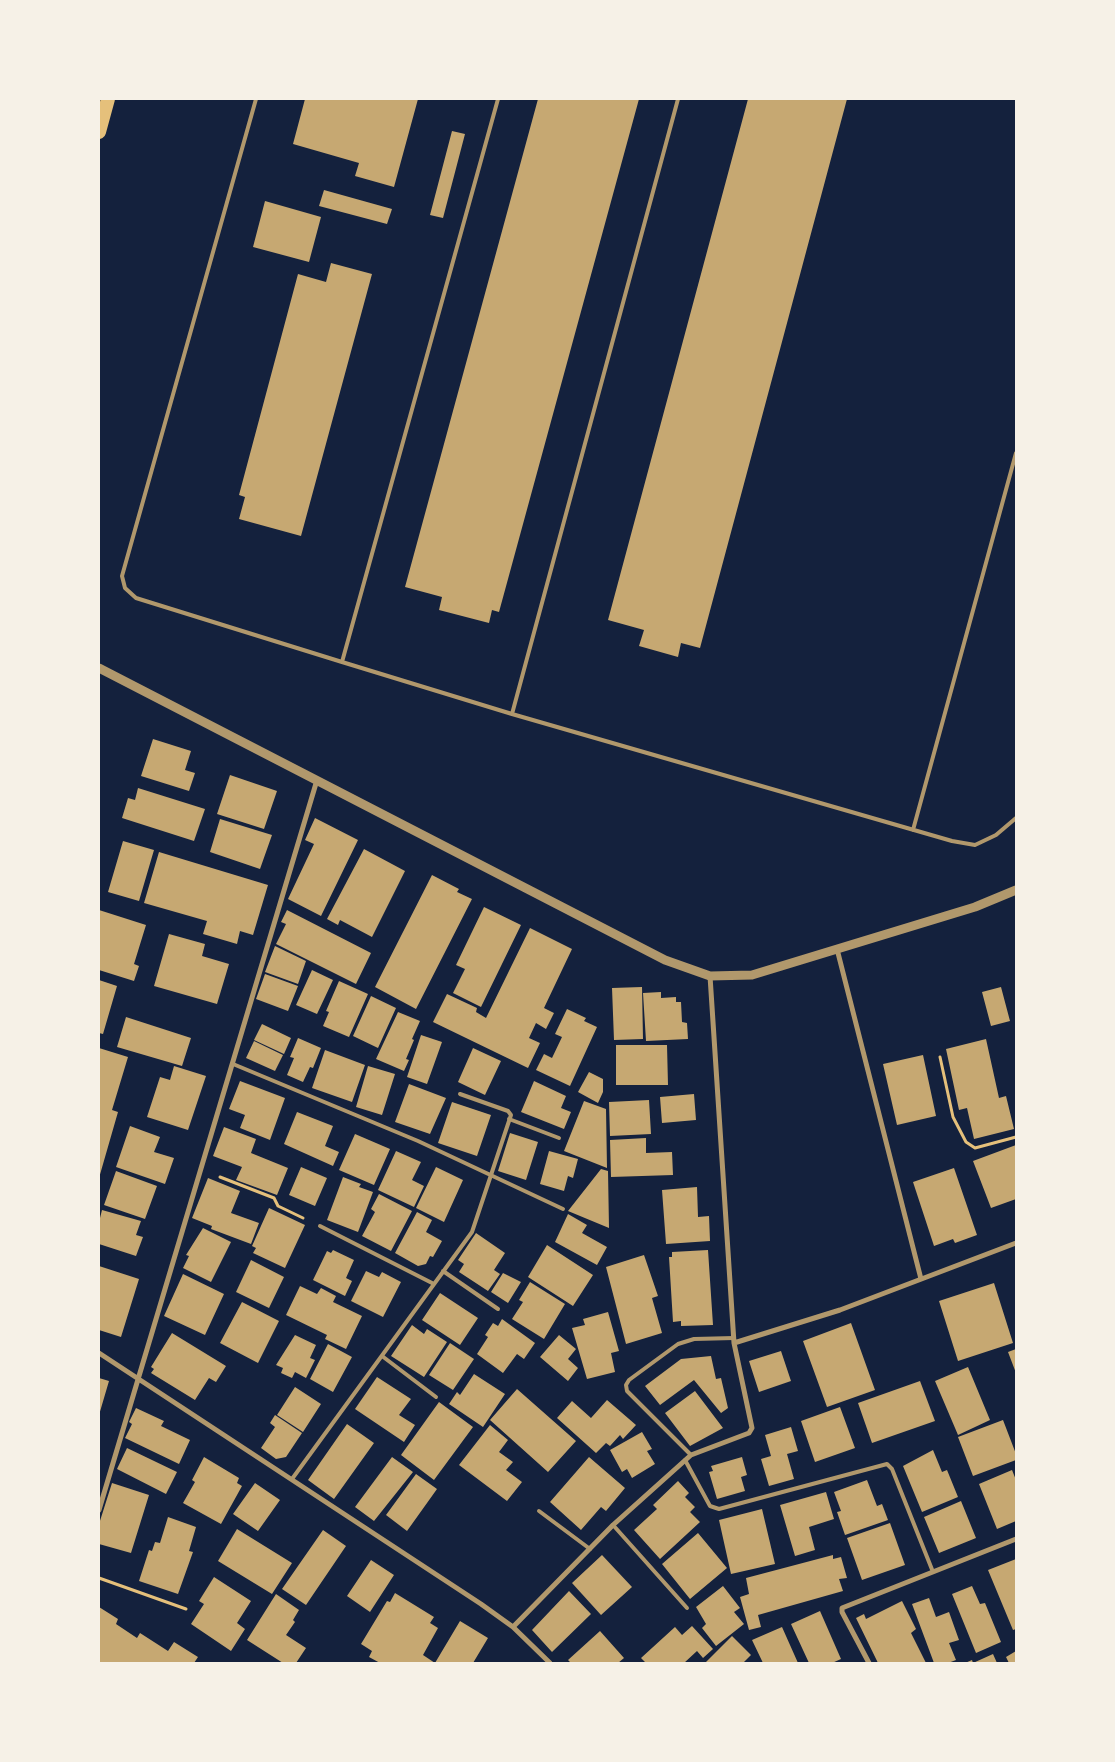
<!DOCTYPE html>
<html>
<head>
<meta charset="utf-8">
<style>
  body { margin:0 }
  #map { position:relative; width:1115px; height:1762px; overflow:hidden; background:#14213d; font-family:"Titillium Web",sans-serif }
  canvas { display:block }
  .frame { position:absolute; inset:0; border:100px solid #f6f1e7; pointer-events:none }
</style>
</head>
<body>
<div id="map">
<canvas width="1115" height="1762"></canvas>
<div class="frame"></div>
</div>
<script>
const context = document.querySelector('canvas').getContext('2d');
context.lineJoin = 'round';
function fillPath(path, color) {
  context.fillStyle = color;
  context.fill(path, 'evenodd');
}
function poly(rows) {
  const path = new Path2D();
  for (const r of rows) {
    path.moveTo(r[0], r[1]);
    for (let i = 2; i < r.length; i += 2) path.lineTo(r[i], r[i + 1]);
  }
  return path;
}
function stroke(path, color, width, dash) {
  context.strokeStyle = color;
  context.lineWidth = width;
  context.lineCap = dash ? 'butt' : 'round';
  context.setLineDash(dash || []);
  context.stroke(path);
}
fillPath(poly([
  [305,99,418,99,394,187,355,176,359,163,293,144],
  [538,99,639,99,499,612,492,610,489,623,439,610,442,597,405,587],
  [748,99,847,99,700,648,681,643,678,657,639,646,644,630,608,620],
  [452,131,465,134,443,218,430,215],
  [324,190,392,209,387,224,319,206],
  [265,201,321,217,309,262,253,247],
  [331,263,372,274,301,536,239,519,245,497,239,495,298,274,326,282],
  [153,739,191,751,185,770,195,773,189,791,141,776],
  [230,775,277,791,264,829,217,814],
  [138,788,205,809,194,841,122,818,128,798,135,800],
  [315,818,358,840,321,916,288,899,314,844,305,840],
  [220,819,272,835,260,869,210,852],
  [123,841,154,850,139,901,108,892],
  [364,849,405,871,372,937,340,920,338,925,327,919],
  [159,852,268,885,253,935,240,931,237,944,203,934,207,921,144,903],
  [432,875,459,889,457,892,472,899,416,1009,375,987],
  [484,907,521,925,481,1007,453,993,465,969,456,965],
  [99,910,146,925,134,964,139,966,134,981,99,970],
  [287,910,371,953,356,984,276,944,286,924,281,922],
  [530,928,572,949,544,1008,554,1013,546,1029,536,1023,529,1038,540,1043,528,1068,433,1022,447,994,477,1008,476,1012,486,1018],
  [169,934,205,944,202,956,229,964,217,1004,154,986],
  [275,946,306,961,298,984,265,972],
  [312,970,333,980,317,1014,296,1005],
  [265,974,298,986,288,1011,256,999],
  [99,980,117,986,103,1034,99,1033],
  [339,981,368,994,349,1037,323,1026,329,1012,326,1011],
  [642,987,643,1039,614,1040,612,988],
  [1001,987,1010,1021,991,1026,982,992],
  [661,992,661,998,676,997,676,1002,681,1002,682,1022,687,1023,688,1039,646,1041,643,993],
  [371,996,396,1008,378,1048,353,1036],
  [567,1009,586,1018,584,1021,597,1027,570,1086,536,1070,544,1054,552,1058,562,1037,555,1034],
  [398,1012,420,1021,412,1039,414,1040,406,1059,409,1060,404,1071,376,1059],
  [126,1017,191,1038,182,1066,117,1047],
  [262,1024,291,1038,284,1054,254,1040],
  [421,1035,442,1042,427,1084,407,1077],
  [298,1038,321,1048,313,1068,310,1067,303,1082,287,1075,294,1058,290,1057],
  [986,1039,999,1098,1006,1096,1014,1129,974,1139,967,1108,959,1110,946,1049],
  [254,1041,283,1055,275,1071,246,1058],
  [616,1045,667,1045,668,1085,616,1085],
  [99,1048,128,1057,112,1110,118,1112,99,1178],
  [473,1048,501,1061,485,1095,458,1082],
  [325,1050,365,1065,352,1102,312,1088],
  [923,1055,936,1116,897,1125,883,1064],
  [174,1066,206,1076,188,1130,147,1117,160,1077,170,1080],
  [368,1066,395,1074,382,1115,356,1107],
  [589,1072,603,1079,603,1092,598,1103,578,1092],
  [240,1081,285,1098,270,1140,240,1128,245,1115,229,1109],
  [534,1081,566,1096,561,1108,571,1112,564,1129,521,1112],
  [409,1084,446,1098,430,1134,395,1122],
  [694,1094,696,1120,662,1123,660,1097],
  [649,1100,651,1134,610,1136,609,1102],
  [584,1101,606,1109,607,1168,564,1151],
  [452,1102,491,1115,477,1156,438,1143],
  [297,1112,333,1126,325,1146,339,1152,333,1166,284,1144],
  [130,1126,160,1137,154,1152,174,1158,165,1184,116,1167],
  [224,1127,256,1139,251,1153,288,1168,277,1195,236,1180,242,1167,213,1156],
  [510,1133,538,1142,526,1180,498,1171],
  [355,1134,390,1149,374,1185,339,1170],
  [646,1138,646,1153,672,1152,673,1175,611,1177,610,1140],
  [1016,1145,1016,1199,991,1208,973,1161],
  [396,1151,421,1162,412,1180,424,1186,414,1207,378,1190],
  [549,1151,578,1159,573,1178,568,1176,564,1191,540,1184],
  [301,1167,327,1178,315,1206,289,1195],
  [436,1167,463,1180,444,1222,416,1208],
  [954,1168,977,1235,955,1243,953,1239,934,1246,913,1182],
  [601,1169,608,1171,609,1228,568,1211],
  [116,1171,157,1186,145,1219,104,1205],
  [343,1177,361,1184,359,1187,373,1192,358,1232,327,1220],
  [208,1178,240,1191,231,1213,259,1223,251,1244,211,1229,212,1226,192,1218],
  [697,1187,698,1217,709,1216,710,1241,666,1244,662,1190],
  [379,1194,412,1211,391,1251,362,1236,375,1212,371,1209],
  [269,1208,305,1225,285,1268,253,1253,256,1248,252,1246],
  [102,1210,141,1221,136,1235,143,1237,136,1256,99,1244,99,1222],
  [417,1212,432,1220,426,1232,442,1241,433,1257,430,1256,426,1264,418,1266,395,1253],
  [568,1214,587,1225,582,1233,607,1247,597,1265,555,1242],
  [203,1228,231,1242,211,1282,183,1268,189,1256,186,1255],
  [476,1233,505,1253,494,1270,500,1274,488,1291,459,1272,464,1264,458,1260],
  [547,1245,593,1275,573,1306,528,1277],
  [333,1250,354,1260,346,1278,352,1281,345,1296,313,1280,327,1251,331,1253],
  [708,1250,713,1325,681,1326,681,1321,673,1322,669,1257,672,1257,672,1252],
  [644,1255,658,1296,652,1298,662,1333,626,1344,606,1267],
  [251,1260,284,1277,269,1308,236,1292],
  [99,1266,139,1279,121,1337,99,1330],
  [366,1271,379,1277,382,1272,401,1282,383,1317,351,1301],
  [503,1273,521,1282,508,1303,491,1292],
  [183,1274,224,1294,205,1335,164,1316],
  [530,1282,565,1304,544,1339,512,1319,523,1302,519,1300],
  [994,1283,1013,1343,958,1361,939,1301],
  [300,1286,317,1294,321,1288,336,1296,333,1302,362,1316,346,1349,325,1339,327,1335,286,1315],
  [440,1293,478,1318,460,1345,422,1320],
  [242,1302,279,1321,258,1363,220,1343],
  [608,1312,619,1351,611,1353,615,1372,587,1379,572,1328,585,1325,583,1319],
  [502,1319,535,1343,524,1359,517,1354,503,1373,477,1354,488,1337,485,1335,493,1323,498,1326],
  [851,1323,875,1390,827,1407,803,1341],
  [412,1325,424,1334,427,1329,447,1342,424,1377,391,1356],
  [172,1333,226,1366,216,1382,209,1378,195,1400,151,1373,154,1369,151,1367],
  [295,1335,316,1345,310,1358,315,1360,306,1378,295,1372,292,1378,281,1373,283,1368,276,1365],
  [559,1335,576,1349,568,1359,578,1368,568,1381,540,1357],
  [450,1343,474,1359,453,1390,429,1375],
  [328,1344,352,1357,333,1392,310,1379],
  [1016,1349,1016,1373,1008,1352],
  [781,1351,791,1381,759,1392,749,1361],
  [711,1356,716,1379,721,1378,728,1408,721,1413,694,1380,660,1405,645,1386,681,1359],
  [968,1367,990,1420,958,1435,935,1381],
  [474,1374,505,1394,483,1427,449,1404,457,1392,460,1395],
  [377,1377,411,1399,399,1415,415,1425,404,1442,355,1409],
  [99,1378,109,1381,99,1415],
  [920,1381,935,1421,872,1443,858,1403],
  [295,1387,321,1404,303,1432,277,1415],
  [517,1389,576,1441,548,1472,490,1420],
  [695,1391,723,1428,690,1446,665,1413],
  [607,1400,636,1425,623,1439,620,1435,610,1446,606,1443,596,1453,557,1418,572,1401,591,1418],
  [439,1402,473,1427,434,1480,401,1455],
  [840,1407,855,1448,815,1462,801,1421],
  [136,1408,164,1421,161,1426,190,1440,179,1464,125,1438,132,1424,129,1422],
  [275,1415,302,1433,286,1457,276,1459,261,1448,275,1427,270,1423],
  [1003,1420,1016,1454,1016,1460,973,1476,958,1437],
  [347,1424,374,1443,334,1499,308,1480],
  [490,1425,508,1440,499,1452,513,1462,506,1470,522,1482,507,1501,459,1465],
  [791,1427,798,1451,787,1454,794,1479,769,1486,761,1459,771,1456,765,1435],
  [642,1432,652,1449,647,1451,655,1464,632,1478,627,1469,622,1472,610,1450],
  [127,1448,177,1472,166,1494,117,1469],
  [933,1450,942,1472,947,1470,958,1497,922,1512,903,1466],
  [204,1457,239,1478,237,1483,242,1486,221,1524,183,1503,195,1482,192,1480],
  [392,1457,413,1472,374,1521,355,1507],
  [589,1457,625,1488,606,1511,601,1507,581,1530,550,1502],
  [742,1457,747,1475,741,1477,745,1491,717,1499,709,1472,713,1471,711,1466],
  [1012,1470,1016,1480,1016,1521,997,1529,979,1484],
  [416,1474,437,1489,407,1531,386,1515],
  [867,1480,877,1506,882,1504,888,1520,845,1535,837,1512,841,1511,834,1492],
  [678,1481,689,1493,685,1497,695,1507,690,1512,700,1522,660,1559,634,1530,657,1509,653,1505],
  [112,1483,149,1495,131,1553,99,1544,99,1524],
  [255,1483,280,1500,258,1531,233,1514],
  [826,1492,834,1519,809,1527,815,1550,795,1556,780,1505],
  [961,1501,976,1538,939,1553,924,1517],
  [762,1509,775,1564,731,1574,719,1520],
  [168,1517,196,1527,189,1551,193,1552,178,1594,139,1581,149,1550,152,1551,155,1542,160,1543],
  [890,1523,905,1565,862,1580,847,1538],
  [237,1529,292,1563,272,1594,218,1561],
  [323,1530,346,1546,306,1605,282,1589],
  [698,1533,727,1568,690,1599,662,1564],
  [602,1555,632,1587,601,1615,572,1583],
  [833,1555,833,1559,841,1557,847,1578,839,1579,843,1591,758,1615,761,1627,749,1630,740,1597,749,1594,746,1578],
  [1016,1559,1016,1629,1013,1630,988,1570],
  [371,1560,394,1575,370,1612,347,1596],
  [214,1577,251,1601,237,1623,245,1629,231,1651,191,1624,204,1604,199,1601],
  [723,1586,740,1608,734,1612,744,1624,716,1646,702,1628,706,1624,696,1607],
  [972,1586,980,1604,985,1603,1001,1642,976,1653,952,1594],
  [569,1591,591,1614,552,1652,532,1630],
  [395,1593,434,1617,430,1623,438,1628,423,1655,435,1663,460,1621,488,1638,473,1663,380,1663,369,1657,372,1651,361,1644,387,1601,390,1602],
  [276,1594,299,1610,293,1620,295,1622,286,1635,306,1648,296,1663,283,1663,247,1640],
  [929,1598,936,1617,949,1612,959,1640,949,1643,956,1660,948,1663,934,1663,912,1604],
  [902,1601,916,1629,911,1633,926,1663,878,1663,856,1618,864,1614,866,1619],
  [99,1607,118,1619,116,1624,137,1638,140,1633,168,1651,174,1642,198,1657,194,1663,99,1663],
  [820,1611,841,1659,832,1663,809,1663,791,1624],
  [692,1626,713,1649,703,1658,697,1651,684,1663,646,1663,641,1658,675,1627,682,1635],
  [782,1627,798,1663,763,1663,752,1640],
  [600,1631,624,1658,618,1663,571,1663,568,1660],
  [732,1636,751,1655,743,1663,705,1663],
  [1016,1651,1016,1663,1009,1663,1006,1657],
  [993,1654,997,1663,965,1663,972,1660,973,1663]
]), '#c6a872');
stroke(poly([
  [940,1057,953,1117,966,1142,975,1148,1016,1137],
  [220,1177,274,1198,278,1206,303,1218],
  [99,1578,186,1609]
]), '#e5c07b', 3);
stroke(poly([
  [256,99,122,576,125,588,136,598,342,662,512,714,952,841,975,845,996,835,1016,818],
  [342,662,498,99],
  [512,714,678,99],
  [913,830,1016,453],
  [233,1064,418,1141,563,1209],
  [509,1119,559,1138],
  [320,1226,434,1284],
  [443,1271,498,1309],
  [382,1356,436,1397],
  [691,1455,627,1391,626,1385,629,1380,678,1344,694,1339,734,1338],
  [685,1460,710,1506,719,1509,887,1464,892,1469,933,1572],
  [292,1479,472,1232,511,1115,508,1111,460,1094],
  [539,1511,590,1549],
  [613,1525,687,1608]
]), '#b1986c', 4);
stroke(poly([
  [837,949,921,1279],
  [734,1343,840,1310,1016,1243],
  [99,1353,481,1604,513,1627,550,1663],
  [99,1510,317,780],
  [513,1627,613,1525,691,1455,749,1433,752,1428,734,1343,710,976],
  [869,1663,842,1612,842,1608,1016,1539]
]), '#b1986c', 5);
stroke(poly([
  [99,668,665,960,710,976,752,975,975,907,1016,890]
]), '#b1986c', 9);
stroke(poly([
  [99,132,108,99]
]), '#e5c07b', 14);
</script>
</body>
</html>
